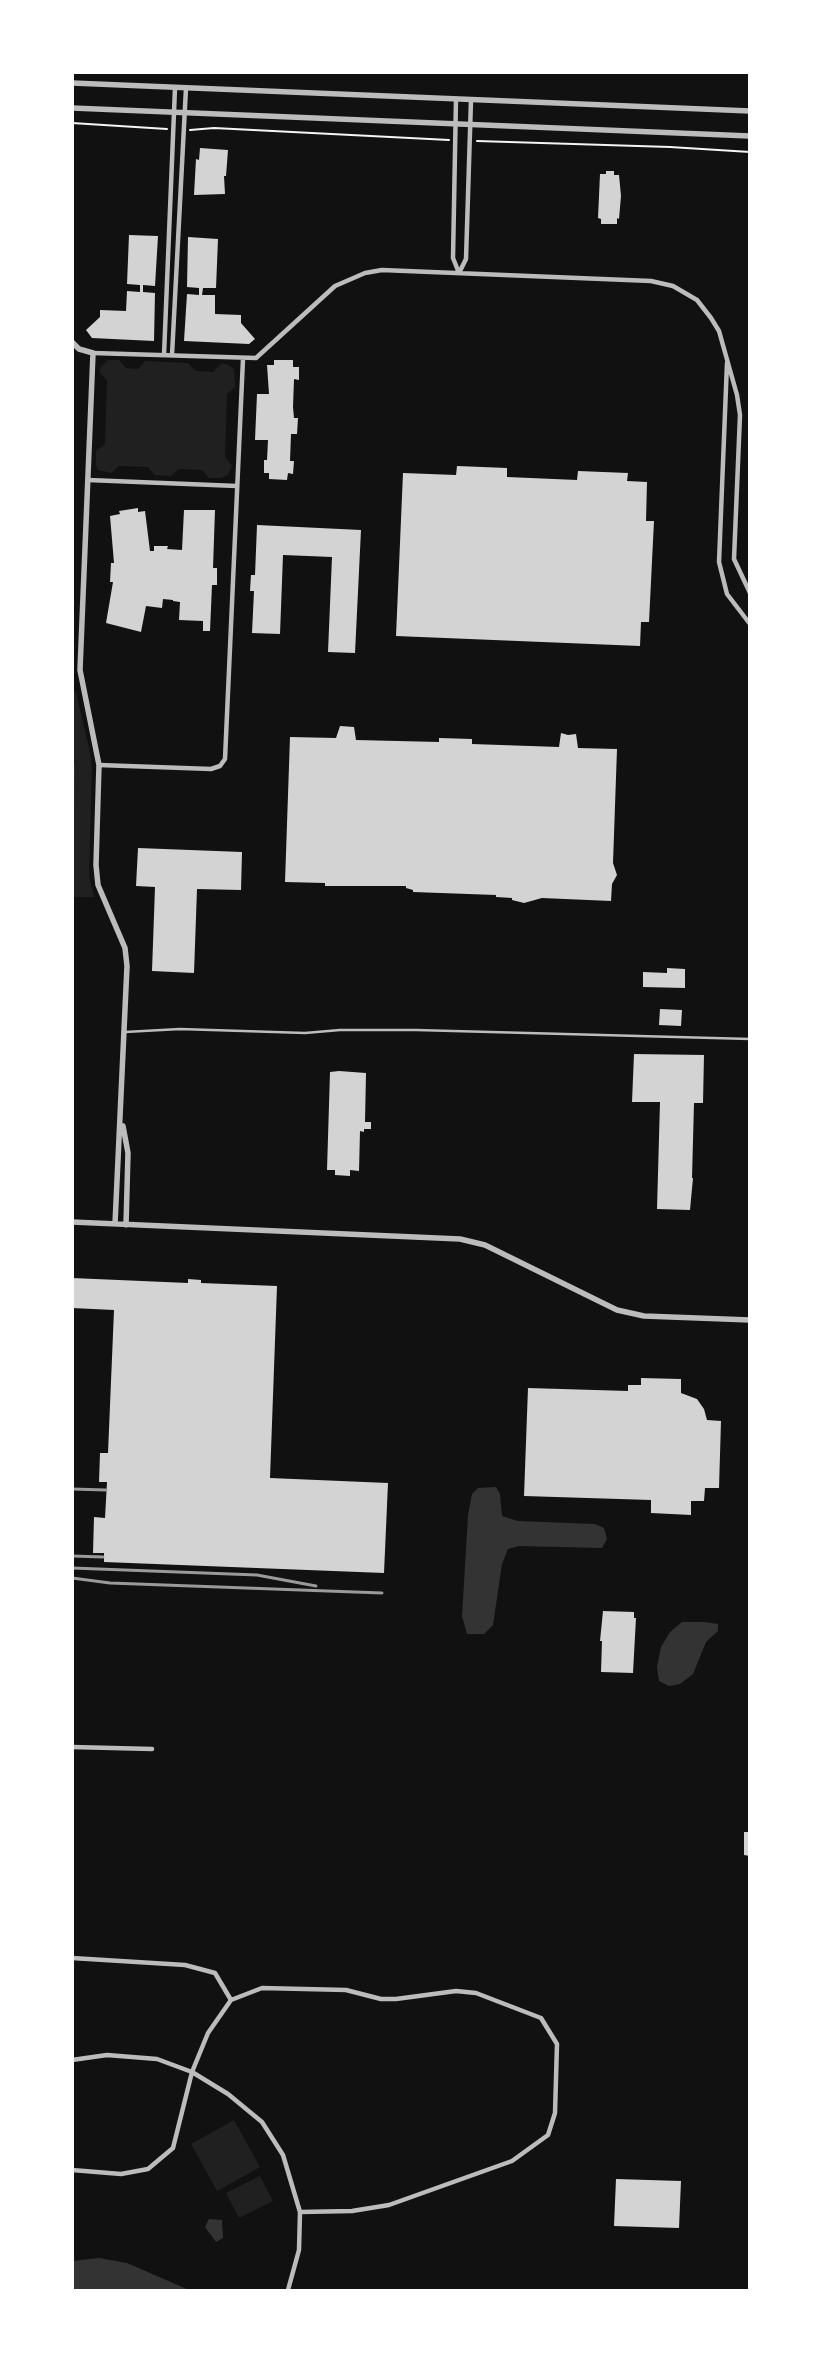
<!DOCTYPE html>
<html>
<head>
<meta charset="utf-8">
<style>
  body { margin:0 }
  #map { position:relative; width:822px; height:2363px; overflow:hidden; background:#111; font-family:Figtree,sans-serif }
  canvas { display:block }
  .frame { position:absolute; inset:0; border:74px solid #fff; pointer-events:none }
</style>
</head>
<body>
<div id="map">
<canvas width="822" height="2363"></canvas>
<div class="frame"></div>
</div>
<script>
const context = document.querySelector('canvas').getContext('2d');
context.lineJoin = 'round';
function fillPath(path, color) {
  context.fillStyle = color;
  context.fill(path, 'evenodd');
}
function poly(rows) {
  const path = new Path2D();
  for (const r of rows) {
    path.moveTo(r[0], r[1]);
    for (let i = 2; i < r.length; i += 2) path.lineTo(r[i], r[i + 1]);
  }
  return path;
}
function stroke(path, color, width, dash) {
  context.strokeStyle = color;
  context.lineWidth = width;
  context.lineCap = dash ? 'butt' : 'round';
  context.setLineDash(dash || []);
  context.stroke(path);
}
fillPath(poly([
  [108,360,119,360,126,368,138,369,145,361,188,363,196,371,213,372,221,364,227,364,234,369,235,387,227,394,225,457,232,466,228,475,221,478,209,478,202,470,179,469,171,476,155,475,148,467,119,466,111,473,98,470,96,465,96,451,105,444,107,380,100,373,100,368],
  [72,688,76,693,90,752,92,769,89,876,94,897,73,897],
  [234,2120,260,2167,217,2191,191,2144],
  [260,2176,273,2201,239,2218,226,2193]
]), '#202020');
fillPath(poly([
  [72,755,75,767,73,863,72,863],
  [496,1487,500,1494,502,1516,518,1521,595,1524,604,1528,607,1539,602,1548,519,1546,508,1549,502,1564,493,1625,484,1634,467,1634,462,1616,468,1515,472,1494,478,1488],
  [682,1622,704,1622,718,1624,718,1631,706,1642,693,1674,680,1684,669,1686,659,1681,657,1667,661,1647,670,1632],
  [209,2219,222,2220,223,2238,216,2242,205,2227],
  [99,2258,127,2263,189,2290,73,2290,73,2261]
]), '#333');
fillPath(poly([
  [200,148,228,150,226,176,224,176,225,194,194,195,196,159,199,160],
  [606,171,614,171,614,175,619,175,621,196,619,219,617,218,617,224,601,224,601,219,598,218,600,174,606,174],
  [129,235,158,236,155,286,143,285,143,292,155,293,154,341,92,338,86,330,100,317,100,310,126,311,127,291,140,292,140,285,127,284],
  [188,237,218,239,216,288,203,288,202,295,215,295,215,314,241,315,241,323,255,339,249,344,184,341,187,294,199,295,199,288,187,287],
  [274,360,293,360,293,367,299,367,299,380,294,379,293,407,294,418,298,418,297,434,291,434,290,461,294,461,293,474,288,473,287,480,269,479,269,473,264,473,264,460,267,460,268,440,255,440,257,394,269,394,267,365,274,365],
  [457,466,507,468,507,477,577,480,578,471,628,473,627,481,647,482,646,521,654,521,649,622,641,622,640,646,396,636,403,473,456,475],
  [138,508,138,512,145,511,150,551,154,551,154,546,168,546,167,549,182,550,184,510,215,510,213,568,217,568,217,585,212,585,210,631,203,631,203,621,179,620,180,602,173,601,173,600,163,599,162,608,146,606,141,632,106,623,113,582,110,582,111,563,114,563,110,516,120,514,119,511],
  [257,525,361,530,355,653,328,652,332,557,283,555,280,634,252,633,254,591,250,591,251,575,255,575],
  [340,726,354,727,356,740,439,742,439,738,472,739,472,744,559,747,561,733,568,735,576,734,578,748,617,749,613,863,617,875,612,884,611,901,542,898,524,903,512,900,512,898,496,897,496,895,413,892,413,890,406,888,406,886,325,886,325,883,285,882,290,737,336,738],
  [138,848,242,852,241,890,197,889,194,973,152,971,155,887,136,886],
  [667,968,685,969,685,988,643,987,643,972,667,973],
  [660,1009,682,1010,681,1026,659,1025],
  [634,1054,704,1055,703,1103,694,1103,692,1178,693,1178,690,1210,657,1209,660,1102,632,1102],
  [339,1071,366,1073,365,1122,371,1122,371,1129,364,1129,364,1132,360,1131,359,1171,350,1170,350,1176,335,1175,335,1170,327,1170,330,1072],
  [72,1278,188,1283,188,1279,201,1280,201,1283,277,1286,270,1478,388,1483,384,1573,104,1562,104,1553,93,1553,94,1517,105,1518,107,1482,99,1482,100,1453,108,1453,114,1310,72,1308],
  [641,1378,681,1379,681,1393,697,1399,704,1409,707,1420,721,1421,719,1488,705,1488,704,1501,691,1501,691,1515,651,1513,651,1500,524,1496,528,1388,628,1391,628,1385,641,1385],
  [603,1611,634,1612,634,1618,636,1618,633,1673,601,1672,602,1641,600,1641],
  [744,1832,750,1832,750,1856,744,1855],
  [616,2179,681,2181,679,2228,614,2226]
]), '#d3d3d3');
stroke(poly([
  [72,123,167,129],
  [190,130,214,128,449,140],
  [477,141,670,147,750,152]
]), '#f5f5f5', 2);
stroke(poly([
  [125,1032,180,1029,305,1033,340,1030,416,1030,750,1039]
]), '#bcbcbc', 2.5);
stroke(poly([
  [456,99,453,258,459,273],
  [459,273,466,259,471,100],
  [93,353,256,358,335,286,365,273,382,270,651,281,673,286,697,300,711,318,719,331,737,395,740,415,734,559,750,593],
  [164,355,175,88],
  [172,355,186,88],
  [727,363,719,562,727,594,750,624],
  [88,480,237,486],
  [99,765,211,769,220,766,225,759,243,359],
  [72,1747,152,1749],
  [72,1958,185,1965,215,1973,231,2000],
  [72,2060,107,2055,157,2059,192,2072,228,2094,262,2122,283,2155,300,2212,299,2250,288,2290],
  [72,2170,121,2174,148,2169,173,2148,192,2072,208,2033,231,2000,262,1988,346,1990,381,1999,396,1999,456,1991,476,1993,541,2018,557,2044,555,2113,548,2135,512,2161,389,2205,352,2211,300,2212]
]), '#bcbcbc', 4.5);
stroke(poly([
  [72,83,750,111],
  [72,108,750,136],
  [72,342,79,349,93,353,80,670,99,765,96,865,98,885,125,948,127,966,115,1224],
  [123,1126,128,1153,126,1225],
  [72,1222,460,1239,485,1245,617,1310,644,1316,750,1320]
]), '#bcbcbc', 5.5);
stroke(poly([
  [72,1489,106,1490],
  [72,1556,103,1557],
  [72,1568,257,1575,316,1586],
  [72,1578,110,1583,382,1593]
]), '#9a9a9a', 3);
</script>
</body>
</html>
